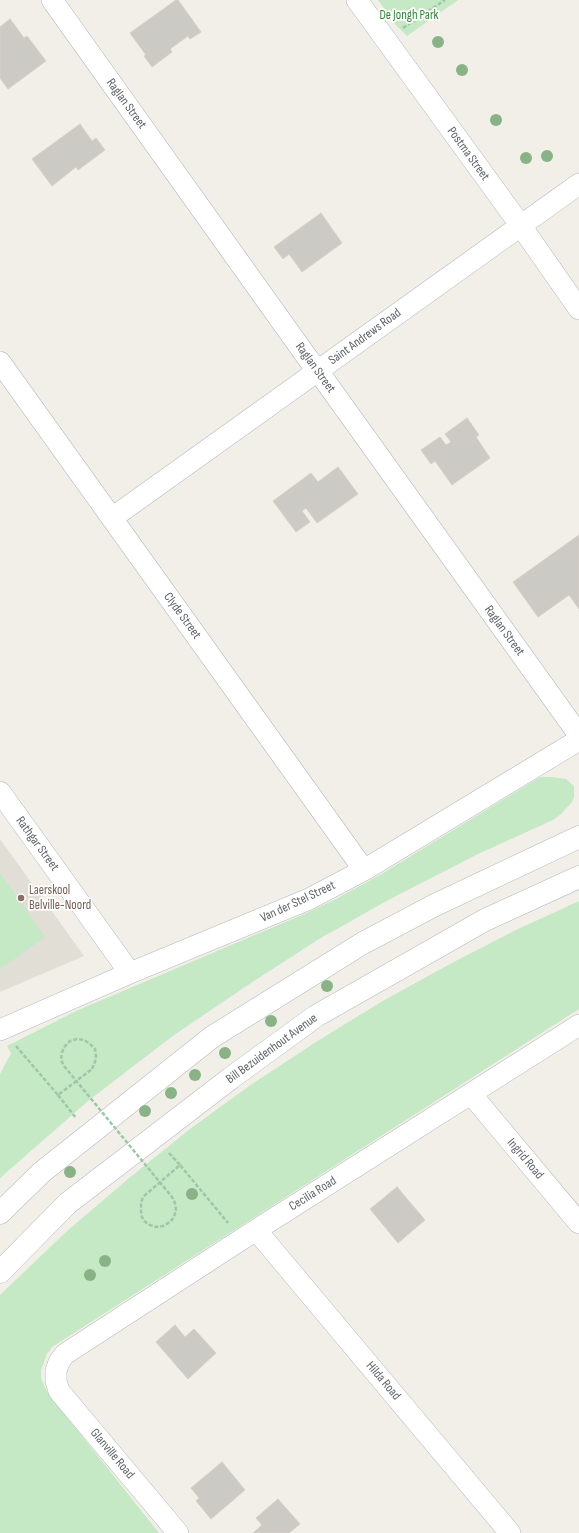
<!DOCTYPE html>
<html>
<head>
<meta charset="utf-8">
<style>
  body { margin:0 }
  canvas { display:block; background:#f1efe8 }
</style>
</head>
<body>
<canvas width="579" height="1533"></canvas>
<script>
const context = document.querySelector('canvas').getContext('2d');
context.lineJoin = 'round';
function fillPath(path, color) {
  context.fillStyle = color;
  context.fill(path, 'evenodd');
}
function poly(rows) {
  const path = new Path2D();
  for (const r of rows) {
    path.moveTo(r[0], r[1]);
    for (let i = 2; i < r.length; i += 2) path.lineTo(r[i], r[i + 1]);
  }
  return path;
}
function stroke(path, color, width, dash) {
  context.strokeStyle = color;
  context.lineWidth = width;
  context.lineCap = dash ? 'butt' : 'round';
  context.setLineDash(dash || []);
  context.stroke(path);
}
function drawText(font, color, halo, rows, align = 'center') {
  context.font = font + ' "Sofia Sans Condensed",sans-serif';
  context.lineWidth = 3.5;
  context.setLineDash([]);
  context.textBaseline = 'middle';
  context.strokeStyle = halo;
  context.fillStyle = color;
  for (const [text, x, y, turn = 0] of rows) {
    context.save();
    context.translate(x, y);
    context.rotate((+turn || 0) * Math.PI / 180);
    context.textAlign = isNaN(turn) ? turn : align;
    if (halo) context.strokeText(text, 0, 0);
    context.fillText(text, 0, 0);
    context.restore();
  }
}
fillPath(poly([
  [0,839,84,956,0,992]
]), '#e1ded6');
fillPath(poly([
  [378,0,458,0,407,36,395,24],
  [540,777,551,777,566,779,574,786,574,797,572,802,561,814,553,820,478,854,392,898,319,939,254,981,174,1035,88,1101,0,1178,0,1074,11,1053,7,1046,76,1011,302,915,334,900,380,875],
  [0,873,45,937,0,969],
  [579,901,579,1009,52,1347,47,1354,41,1370,41,1378,47,1392,159,1533,0,1533,0,1295,67,1231,128,1179,190,1129,252,1084,316,1042,381,1002,448,965,516,930]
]), '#c5e8c5');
const building = poly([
  [176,0,178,0,201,32,190,39,188,36,170,49,172,52,152,67,144,56,146,55,130,33,176,0],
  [10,19,24,38,27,36,46,61,8,89,0,78,0,27,10,19],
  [80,124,92,141,96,138,105,150,78,170,76,167,52,186,32,159,80,124],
  [321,213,342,243,302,272,289,254,283,259,274,247,321,213],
  [467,418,479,435,476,437,490,458,452,485,435,461,431,464,421,450,440,437,446,445,451,442,445,434,467,418],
  [338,467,358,494,317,523,306,508,302,511,310,522,296,532,273,501,311,473,318,482,338,467],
  [579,535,579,609,569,595,538,617,513,582,579,535],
  [397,1187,425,1220,398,1243,370,1209,397,1187],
  [175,1325,185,1337,194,1329,216,1353,188,1379,156,1342,175,1325],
  [222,1462,245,1490,211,1519,196,1501,199,1498,191,1488,222,1462],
  [278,1499,300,1524,289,1533,253,1533,262,1525,256,1518,278,1499]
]);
fillPath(building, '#cccac5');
stroke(building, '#d6d1c6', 1);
const street = poly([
  [52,0,309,360,318,371,579,735],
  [357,0,521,226,579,309],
  [0,362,364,870],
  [112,518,579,184],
  [0,792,130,973],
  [0,1030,130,973,309,899,364,870,579,740],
  [471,1094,579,1223],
  [256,1230,510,1533],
  [178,1533,59,1391,56,1381,56,1371,59,1362,65,1354,256,1230,579,1025]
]);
const secondary = poly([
  [0,1213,42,1172,212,1037,363,943,435,905,579,837],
  [0,1272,68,1203,231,1078,316,1016,485,920,579,877]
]);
stroke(street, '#b5b8bc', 22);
stroke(secondary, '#b6babf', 23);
stroke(poly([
  [403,28,445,0],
  [16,1046,58,1095,92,1069],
  [58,1095,76,1118],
  [169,1153,180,1165],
  [144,1196,180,1165,228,1223]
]), '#9cc7a9', 2.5, [4, 2]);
stroke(street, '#fff', 21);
stroke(secondary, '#fff', 22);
stroke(poly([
  [92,1069,95,1062,96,1056,95,1049,90,1044,84,1040,77,1039,70,1041,65,1046,62,1052,61,1060,64,1066,172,1197,175,1203,176,1210,174,1217,170,1222,163,1226,156,1227,150,1225,144,1221,141,1215,141,1202,144,1196]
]), '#9cc7a9', 2.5, [4, 2]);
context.fillStyle = '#89b387';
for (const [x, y] of [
  [438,42],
  [462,70],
  [496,120],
  [547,156],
  [526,158],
  [327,986],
  [271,1021],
  [225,1053],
  [195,1075],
  [171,1093],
  [145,1111],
  [70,1172],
  [192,1194],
  [105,1261],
  [90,1275]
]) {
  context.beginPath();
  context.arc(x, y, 6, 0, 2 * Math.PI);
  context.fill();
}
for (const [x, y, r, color] of [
  [21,898,4,"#8d6e63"]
]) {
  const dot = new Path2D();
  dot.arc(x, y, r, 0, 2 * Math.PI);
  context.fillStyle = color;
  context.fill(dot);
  stroke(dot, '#fff', 1.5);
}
drawText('13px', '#348238', '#fff', [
  ["De Jongh Park",409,16]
]);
drawText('13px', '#5f6368', '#fff', [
  ["Raglan Street",126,104,54],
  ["Postma Street",468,154,54],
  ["Saint Andrews Road",365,337,-36],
  ["Raglan Street",315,368,54],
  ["Clyde Street",182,616,54],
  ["Raglan Street",504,631,54],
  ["Rathgar Street",37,844,54],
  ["Van der Stel Street",298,902,-25],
  ["Bill Bezuidenhout Avenue",272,1049,-36],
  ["Ingrid Road",525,1159,50],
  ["Cecilia Road",313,1194,-32],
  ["Hilda Road",383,1381,50],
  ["Glanville Road",112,1454,50]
]);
drawText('13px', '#785e54', '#fff', [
  ["Laerskool",29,891],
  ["Belville-Noord",29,906]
], 'left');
</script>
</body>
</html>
